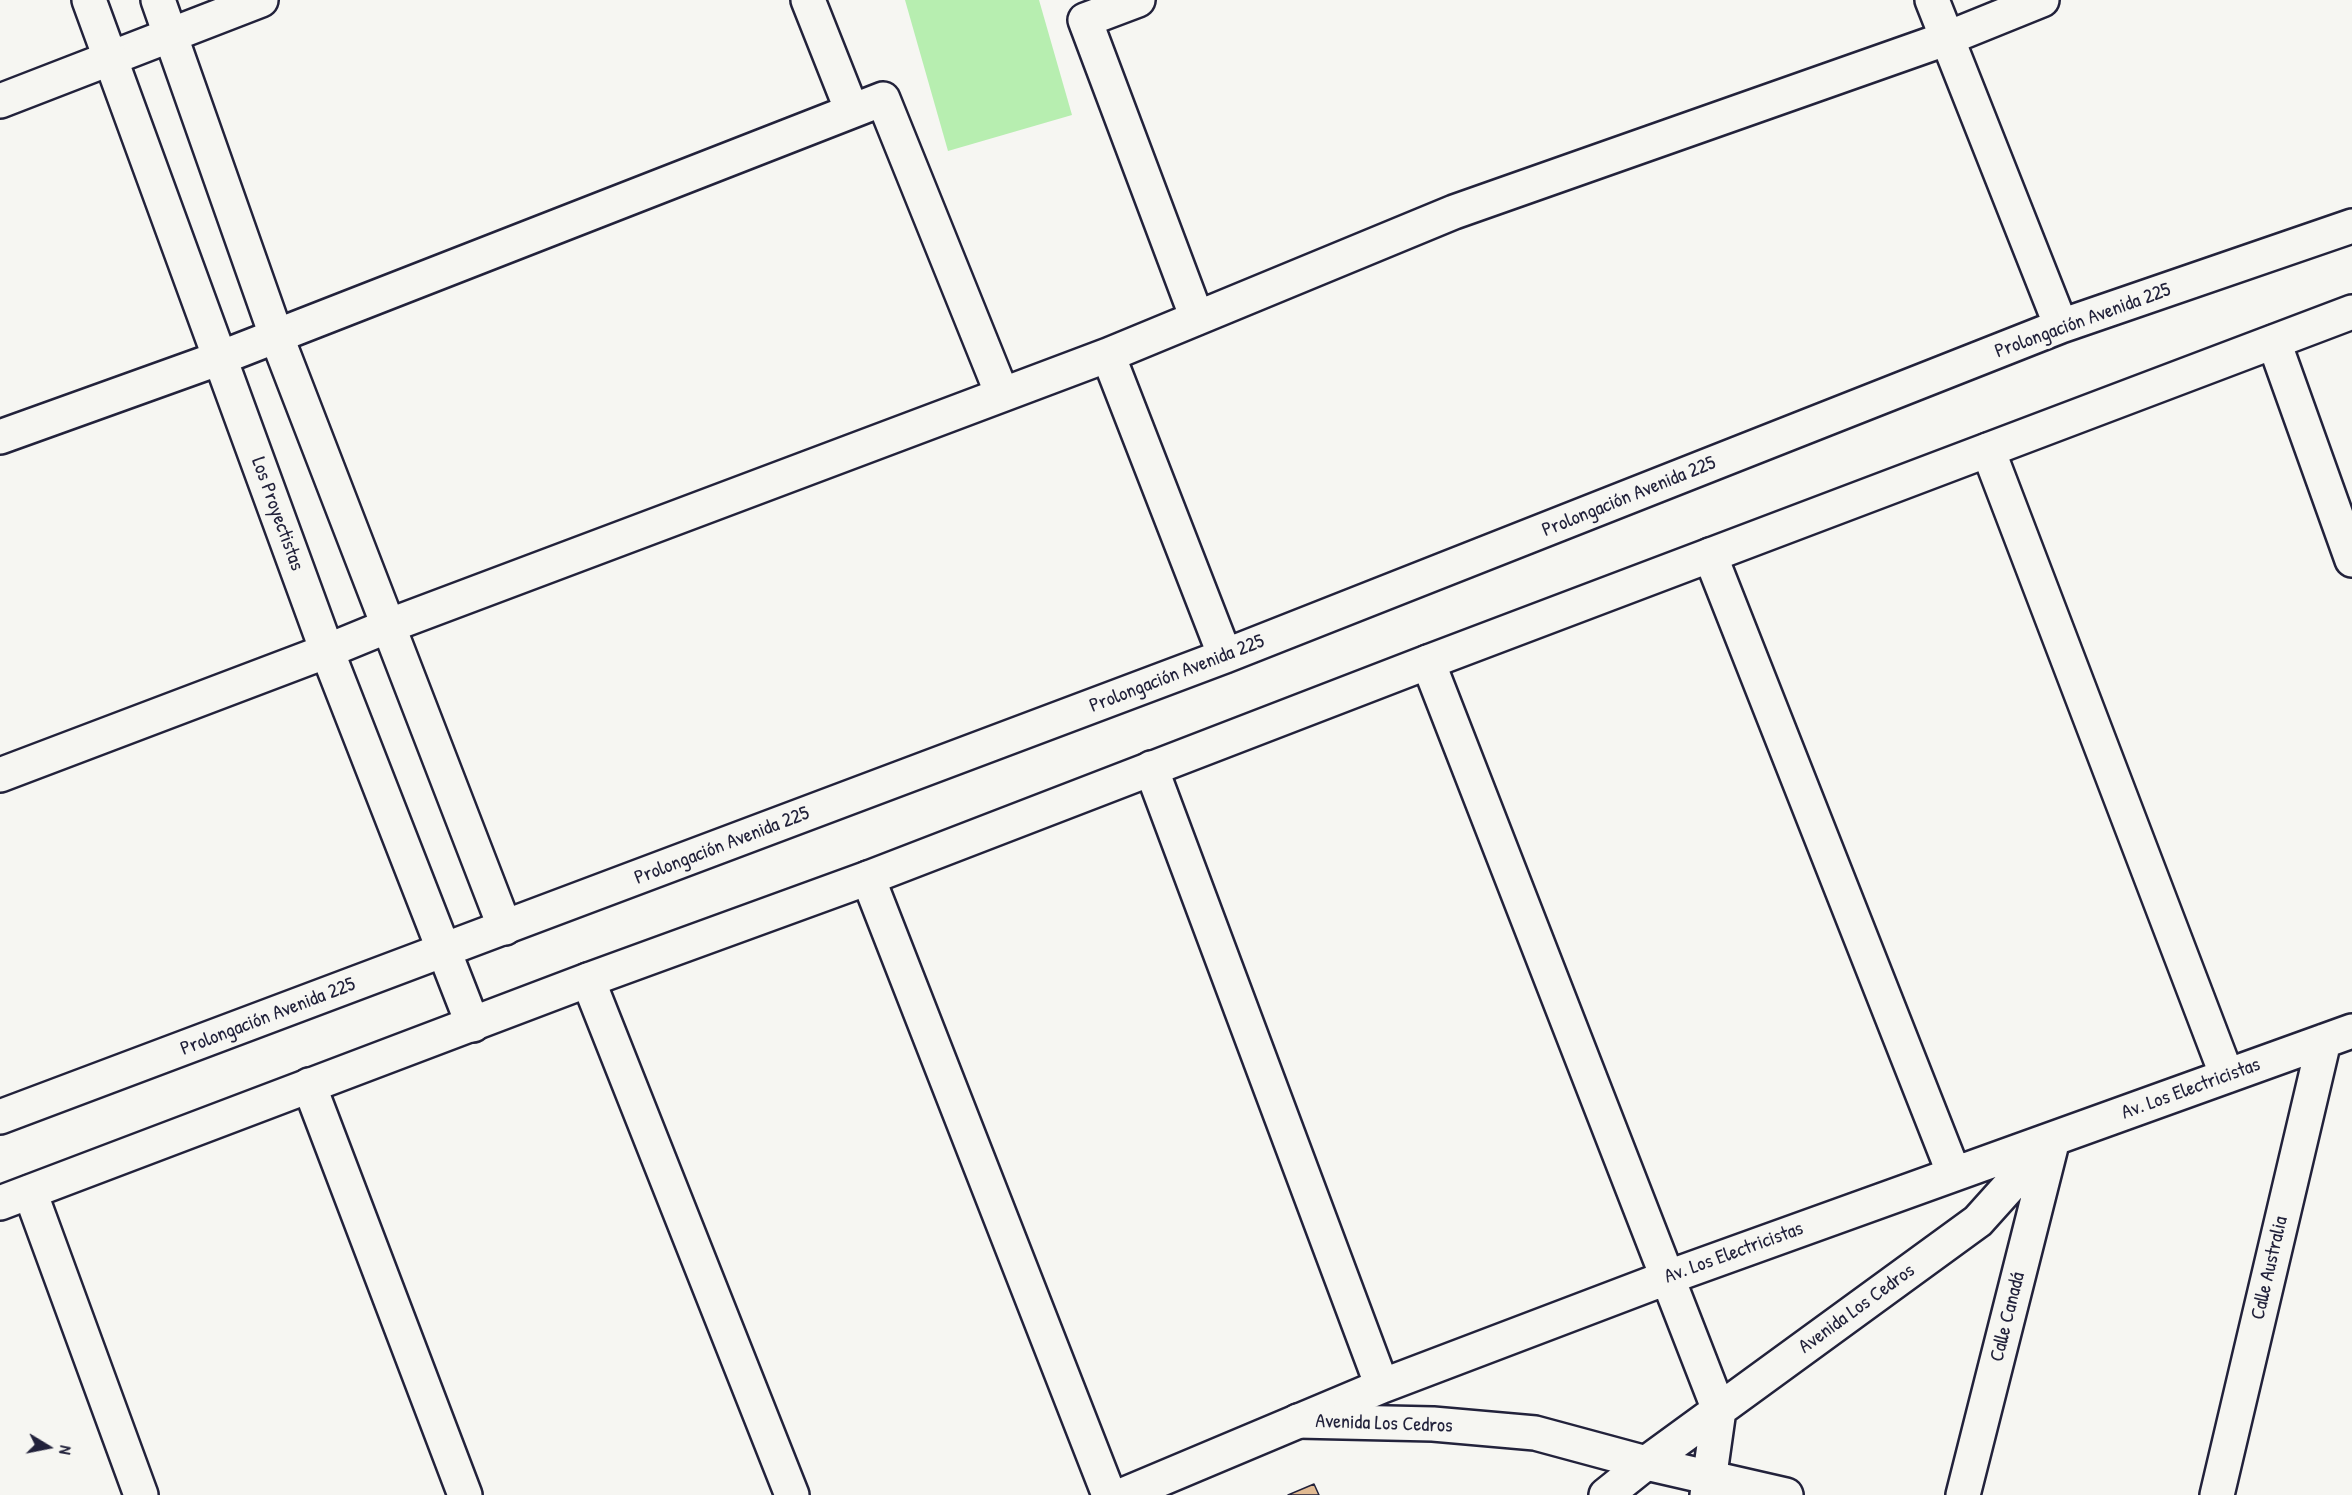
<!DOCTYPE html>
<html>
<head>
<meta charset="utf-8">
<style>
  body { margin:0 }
  #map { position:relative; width:2352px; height:1495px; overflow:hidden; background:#f6f6f2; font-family:"Patrick Hand",sans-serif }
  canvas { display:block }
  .north { position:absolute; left:18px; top:1417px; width:60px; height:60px; -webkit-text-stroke:4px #f6f6f2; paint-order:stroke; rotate:100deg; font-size:16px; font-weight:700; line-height:24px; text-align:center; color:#22223b }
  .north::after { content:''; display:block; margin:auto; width:21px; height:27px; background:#22223b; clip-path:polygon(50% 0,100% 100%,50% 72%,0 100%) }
</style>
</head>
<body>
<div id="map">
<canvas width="2352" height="1495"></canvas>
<div class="north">N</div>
</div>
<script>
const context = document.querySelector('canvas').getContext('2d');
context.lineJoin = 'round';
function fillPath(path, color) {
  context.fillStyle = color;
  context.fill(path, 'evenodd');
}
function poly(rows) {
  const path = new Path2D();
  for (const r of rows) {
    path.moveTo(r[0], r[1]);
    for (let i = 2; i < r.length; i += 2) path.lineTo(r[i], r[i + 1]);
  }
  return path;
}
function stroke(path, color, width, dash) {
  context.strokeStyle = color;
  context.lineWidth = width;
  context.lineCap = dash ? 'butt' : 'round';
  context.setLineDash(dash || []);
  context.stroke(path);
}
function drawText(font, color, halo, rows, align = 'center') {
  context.font = font + ' "Patrick Hand",sans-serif';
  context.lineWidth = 6;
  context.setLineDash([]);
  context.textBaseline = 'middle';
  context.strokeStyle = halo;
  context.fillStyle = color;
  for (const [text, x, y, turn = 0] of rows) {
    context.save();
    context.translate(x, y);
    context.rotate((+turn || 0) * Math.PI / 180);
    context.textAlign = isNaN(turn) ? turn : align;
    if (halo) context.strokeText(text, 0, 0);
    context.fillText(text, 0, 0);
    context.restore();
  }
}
fillPath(poly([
  [905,0,1039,0,1072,115,948,151]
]), '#b7eeb0');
const building = poly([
  [1314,1484,1319,1495,1288,1495,1314,1484]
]);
fillPath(building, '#e1ba92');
stroke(building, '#22223b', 1.5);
const street = poly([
  [808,0,852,111],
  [1138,0,1085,20,1197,318],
  [1932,0,2061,326],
  [0,101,261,0],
  [2274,342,2352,560],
  [1108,355,1225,656],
  [0,437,220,358,883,99,1002,394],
  [1988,450,2227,1076],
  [1710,555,1954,1174],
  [1428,662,1719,1410,1707,1495],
  [1151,768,1382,1386],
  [0,775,327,651,388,626,1108,355,1454,212,1948,38,2042,0],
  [868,878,1109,1495],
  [588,980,792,1495],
  [309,1085,465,1495],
  [0,1117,1225,656,2061,326,2352,226],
  [30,1192,141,1495],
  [1123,1495,1382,1386,1666,1278,2352,1031],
  [1606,1495,1646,1463,1978,1221,2049,1142],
  [1963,1495,2052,1143],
  [2217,1495,2324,1041]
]);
const secondary = poly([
  [89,0,327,651,473,1025],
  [158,0,276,335,505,928],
  [1298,1421,1433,1424,1535,1433,1646,1463,1786,1495]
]);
const primary = poly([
  [0,1203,588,980,868,878,1428,662,2352,312]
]);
stroke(street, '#22223b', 38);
stroke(secondary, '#22223b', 38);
stroke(primary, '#22223b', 38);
stroke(street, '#f6f6f2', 33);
stroke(secondary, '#f6f6f2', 33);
stroke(primary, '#f6f6f2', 33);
drawText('20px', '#22223b', '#f6f6f2', [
  ["Prolongación Avenida 225",2083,321,-20],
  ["Prolongación Avenida 225",1629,497,-22],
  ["Los Proyectistas",277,514,70],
  ["Prolongación Avenida 225",1177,674,-21],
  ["Prolongación Avenida 225",722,846,-21],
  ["Prolongación Avenida 225",268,1017,-21],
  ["Av. Los Electricistas",2191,1089,-20],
  ["Av. Los Electricistas",1734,1253,-20],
  ["Calle Australia",2270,1268,-77],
  ["Avenida Los Cedros",1857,1309,-36],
  ["Calle Canadá",2008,1317,-76],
  ["Avenida Los Cedros",1384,1424,2]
]);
</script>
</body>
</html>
